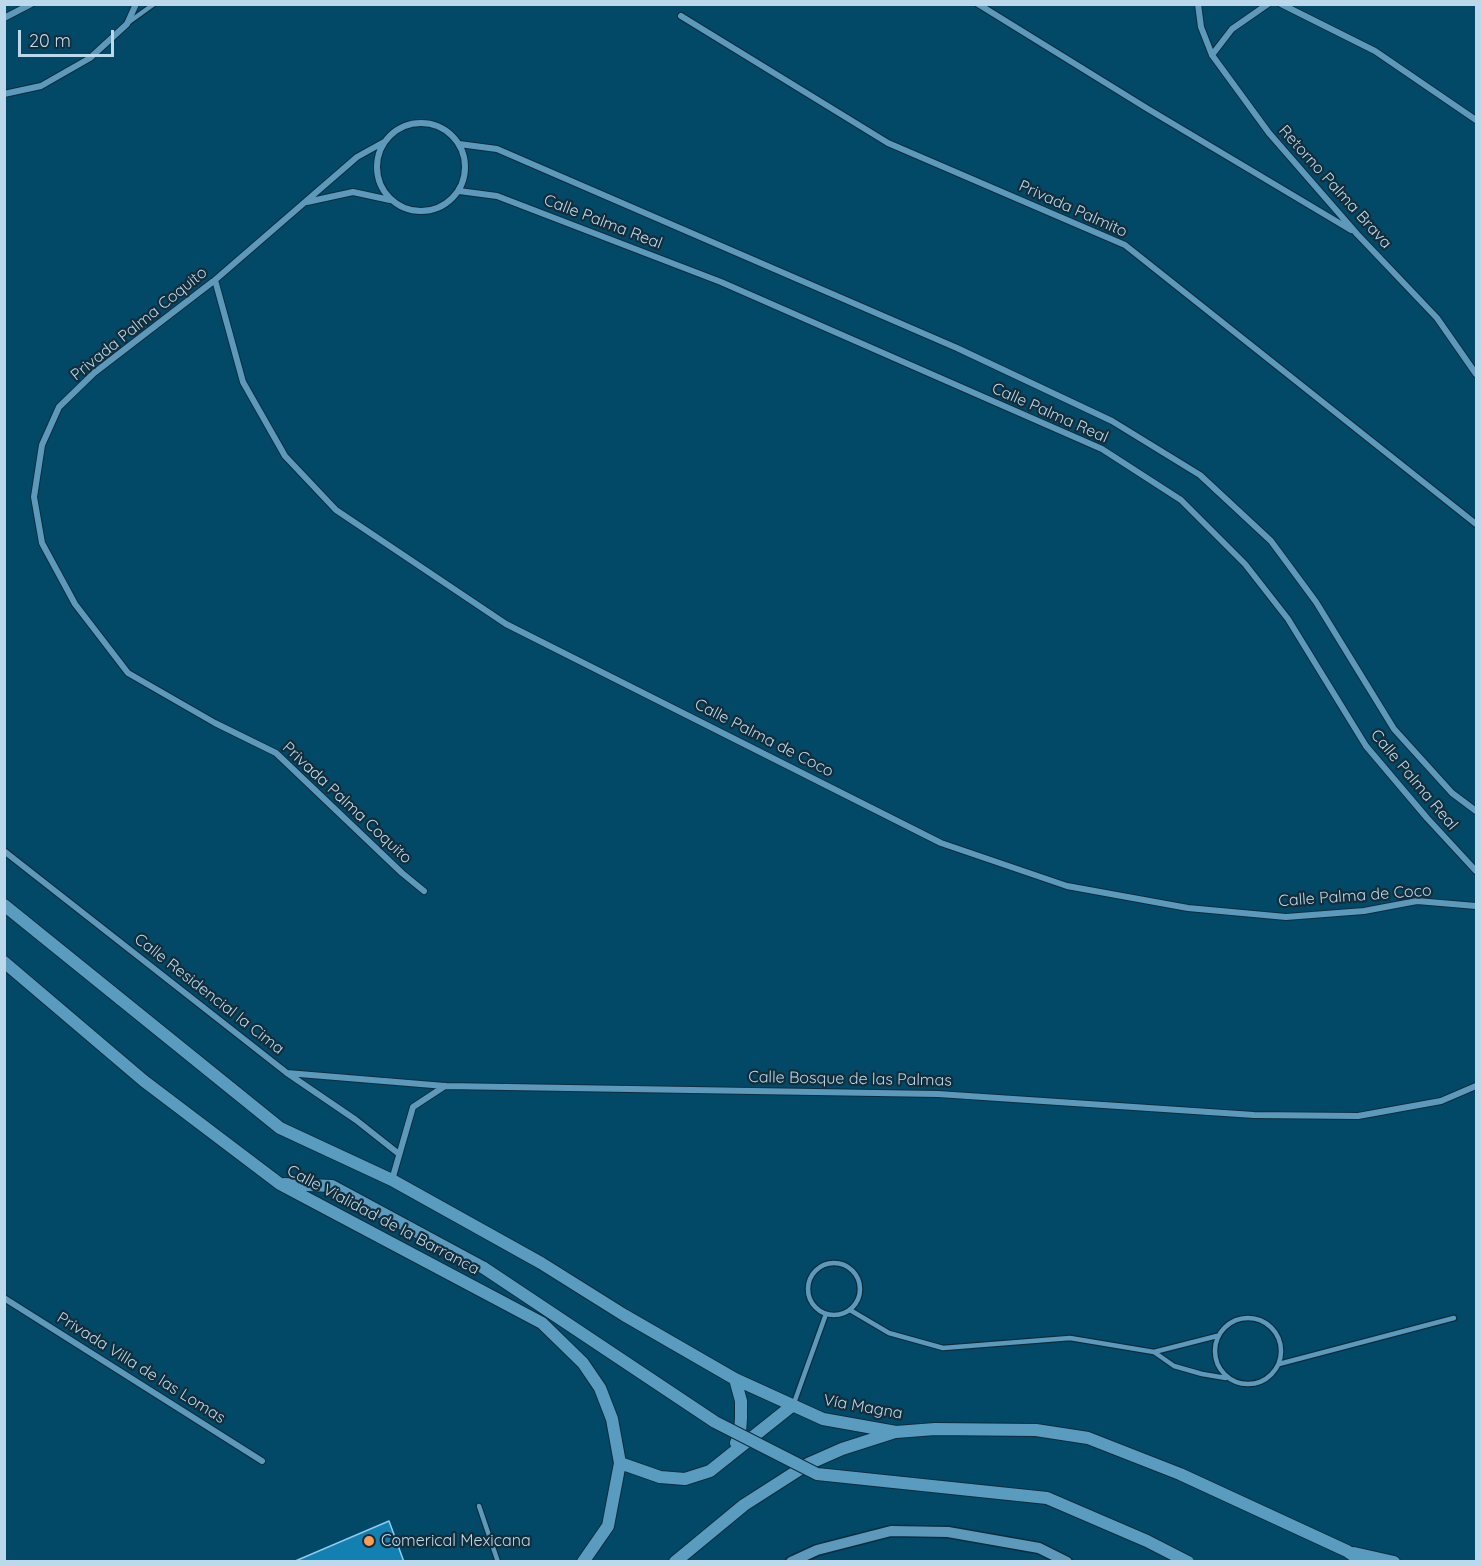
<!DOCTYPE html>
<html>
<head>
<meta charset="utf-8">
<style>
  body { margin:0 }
  #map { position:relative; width:1481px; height:1566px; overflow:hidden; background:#014967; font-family:Quicksand,sans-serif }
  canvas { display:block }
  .frame { position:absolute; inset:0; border:6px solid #bcd9ec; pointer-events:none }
  .scale { position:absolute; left:18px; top:30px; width:96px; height:27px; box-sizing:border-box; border:3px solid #bcd9ec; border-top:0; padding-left:8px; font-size:18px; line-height:21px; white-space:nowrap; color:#bcd9ec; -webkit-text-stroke:4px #142d3a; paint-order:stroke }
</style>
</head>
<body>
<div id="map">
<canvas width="1481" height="1566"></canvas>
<div class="frame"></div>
<div class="scale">20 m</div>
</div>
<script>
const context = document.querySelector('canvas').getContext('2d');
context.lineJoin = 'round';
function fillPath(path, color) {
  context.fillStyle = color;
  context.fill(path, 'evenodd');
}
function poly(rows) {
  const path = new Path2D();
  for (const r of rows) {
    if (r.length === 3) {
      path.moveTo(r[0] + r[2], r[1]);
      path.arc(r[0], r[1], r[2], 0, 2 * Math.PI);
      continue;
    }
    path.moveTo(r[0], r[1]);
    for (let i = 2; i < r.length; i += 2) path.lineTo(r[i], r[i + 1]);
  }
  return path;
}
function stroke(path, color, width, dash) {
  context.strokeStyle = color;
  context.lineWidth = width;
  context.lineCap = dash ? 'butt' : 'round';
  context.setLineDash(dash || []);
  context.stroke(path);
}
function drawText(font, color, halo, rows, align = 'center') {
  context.font = font + ' Quicksand,sans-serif';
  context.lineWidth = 4.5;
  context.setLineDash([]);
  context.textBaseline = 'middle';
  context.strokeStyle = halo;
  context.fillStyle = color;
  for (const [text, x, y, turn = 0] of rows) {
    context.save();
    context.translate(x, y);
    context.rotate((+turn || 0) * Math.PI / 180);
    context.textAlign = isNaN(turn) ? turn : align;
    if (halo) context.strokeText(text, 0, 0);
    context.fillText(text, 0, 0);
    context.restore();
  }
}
const building = poly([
  [389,1521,404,1562,293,1562,389,1521]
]);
fillPath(building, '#1280b0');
stroke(building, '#8ecbef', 1.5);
const service = poly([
  [129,22,154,4],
  [834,1289,26],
  [850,1310,889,1333,943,1348,1070,1338,1154,1352,1217,1336],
  [1248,1351,33],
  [1154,1352,1174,1366,1202,1374,1226,1378],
  [1279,1364,1454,1318],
  [794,1403,826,1314],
  [479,1506,498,1562]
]);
const minor = poly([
  [978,4,1148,109,1351,230],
  [1198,4,1201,27,1212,55,1269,133,1357,234,1437,318,1476,374],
  [1281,4,1375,51,1476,120],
  [681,16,888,143,1125,245,1476,524],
  [4,18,31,4],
  [1212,55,1232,29,1268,4],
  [4,94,41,86,90,58,127,24,136,4],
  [421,167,44],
  [384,142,357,157,215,280,94,373,59,407,42,445,34,497,42,543,75,604,128,673,215,723,276,753,402,873,424,891],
  [459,144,497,149,957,348,1112,421,1200,475,1271,541,1316,602,1394,729,1452,793,1476,811],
  [459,191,497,196,721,282,1102,449,1181,500,1245,564,1288,619,1366,746,1427,818,1476,871],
  [307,202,353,192,390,200],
  [215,280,243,382,285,456,336,510,506,624,941,843,1067,886,1188,908,1286,917,1364,911,1417,901,1476,906],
  [4,851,287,1073,356,1120,399,1154],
  [287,1073,445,1086,938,1094,1254,1115,1358,1116,1441,1101,1476,1086],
  [392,1180,413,1107,445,1086],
  [4,1298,262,1461]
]);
const tertiary = poly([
  [791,1562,817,1550,891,1531,948,1532,1039,1548,1067,1562]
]);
const secondary = poly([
  [4,905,280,1128,392,1180,541,1263,624,1315,735,1379,823,1419,896,1432,935,1429,1036,1430,1088,1438,1180,1474,1347,1551,1363,1562],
  [4,962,144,1081,280,1184,542,1323,583,1363,600,1388,612,1419,620,1463,608,1526,583,1562],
  [284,1184,332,1186,484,1268],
  [735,1379,741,1401,741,1418,740,1433,736,1443],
  [620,1463,660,1477,685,1479,710,1471,793,1405],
  [1354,1553,1394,1562],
  [675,1562,744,1505,808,1464,842,1449,895,1432]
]);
stroke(service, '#0d2d3e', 7);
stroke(minor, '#0d2d3e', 8);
stroke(tertiary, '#0d2d3e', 13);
stroke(secondary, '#0d2d3e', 14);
stroke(service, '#5d99bb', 4.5);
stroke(minor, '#5d99bb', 6);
stroke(tertiary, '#5d99bb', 10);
stroke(secondary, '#5a9cc0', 12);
const secondaryBridge = poly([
  [484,1268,715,1422,817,1474,1047,1498,1147,1541,1188,1562]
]);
stroke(secondaryBridge, '#0d2d3e', 14, []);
stroke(secondaryBridge, '#5a9cc0', 12);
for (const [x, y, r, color] of [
  [369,1541,6,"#fd9c55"]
]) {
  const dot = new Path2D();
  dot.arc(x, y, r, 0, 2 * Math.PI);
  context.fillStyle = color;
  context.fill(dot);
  stroke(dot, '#142d3a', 2);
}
drawText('16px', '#bcd9ec', '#142d3a', [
  ["Retorno Palma Brava",1335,187,48],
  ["Privada Palmito",1073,209,24],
  ["Calle Palma Real",603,222,21],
  ["Privada Palma Coquito",139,324,-39],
  ["Calle Palma Real",1050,413,24],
  ["Calle Palma de Coco",764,738,27],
  ["Calle Palma Real",1414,780,50],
  ["Privada Palma Coquito",347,803,43],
  ["Calle Palma de Coco",1355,896,-4],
  ["Calle Residencial la Cima",209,994,38],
  ["Calle Bosque de las Palmas",850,1079,1],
  ["Calle Vialidad de la Barranca",383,1220,28],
  ["Privada Villa de las Lomas",141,1368,32],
  ["Vía Magna",863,1407,10]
]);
drawText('16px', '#bcd9ec', '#142d3a', [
  ["Comerical Mexicana",381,1541]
], 'left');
</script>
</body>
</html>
